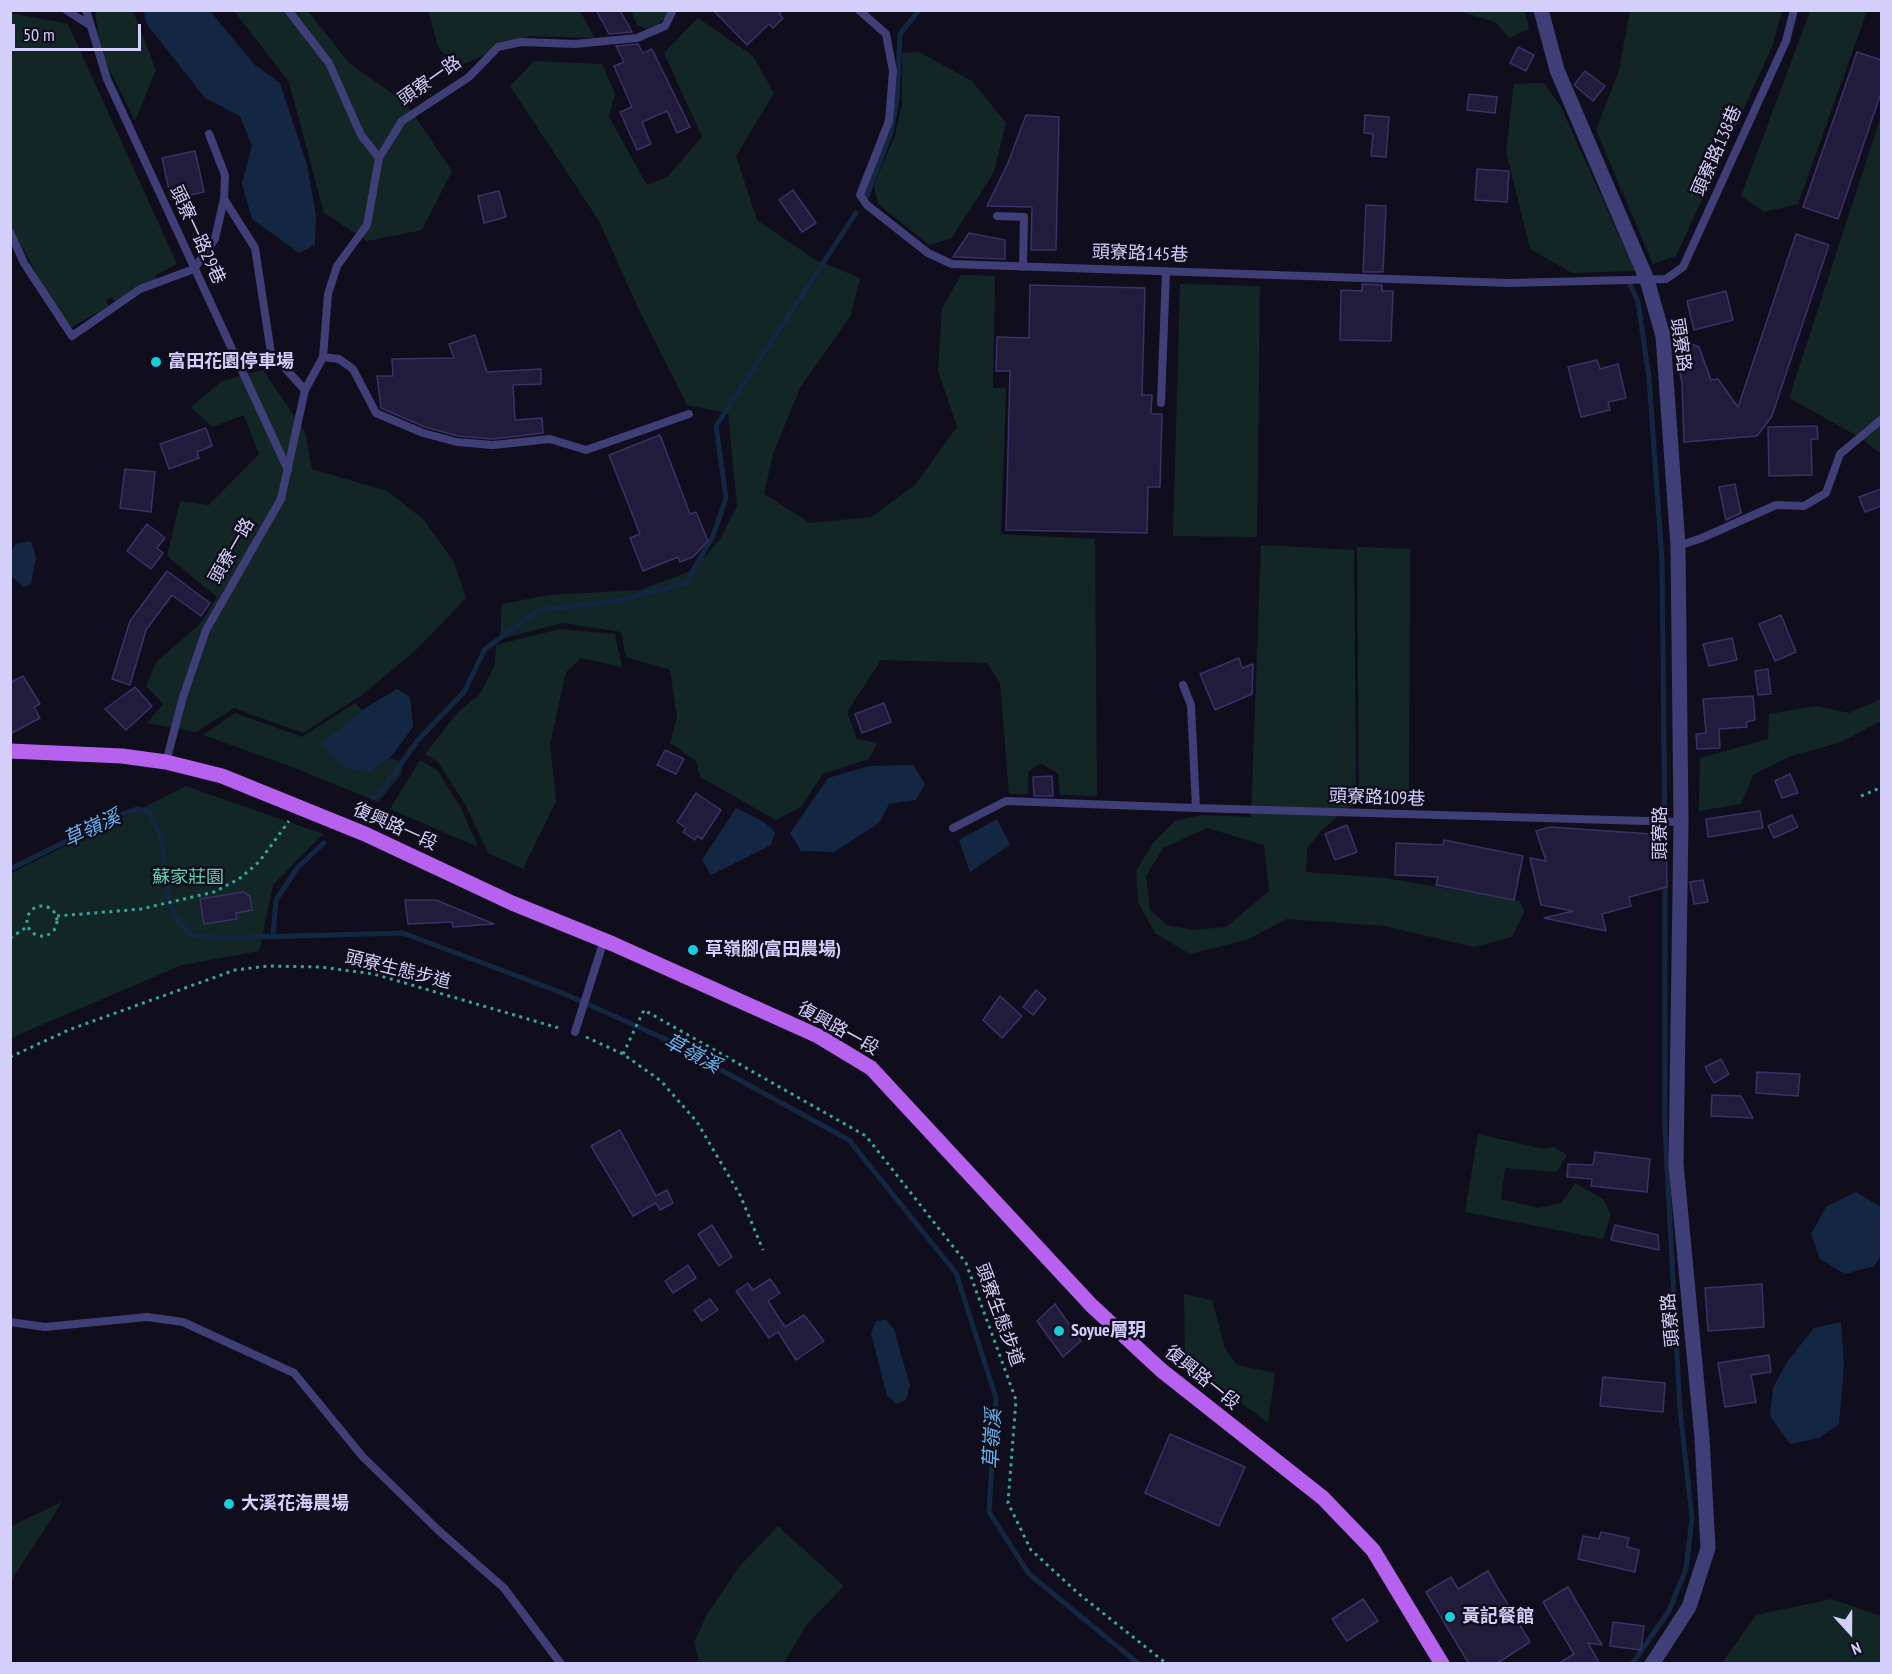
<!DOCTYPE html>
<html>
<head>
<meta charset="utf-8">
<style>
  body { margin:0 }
  #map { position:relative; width:1892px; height:1674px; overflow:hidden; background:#100e1d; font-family:"PT Sans Narrow",sans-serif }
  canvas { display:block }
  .frame { position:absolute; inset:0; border:12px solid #d3cffa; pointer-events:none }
  .north { position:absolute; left:1820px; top:1602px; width:60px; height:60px; -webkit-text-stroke:4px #100e1d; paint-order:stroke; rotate:159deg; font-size:16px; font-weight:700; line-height:24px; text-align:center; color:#d3cffa }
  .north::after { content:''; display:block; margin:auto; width:21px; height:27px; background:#d3cffa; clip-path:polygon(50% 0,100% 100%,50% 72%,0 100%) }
  .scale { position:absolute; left:12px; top:24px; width:129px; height:27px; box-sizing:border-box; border:3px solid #d3cffa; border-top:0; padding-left:8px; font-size:18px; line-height:21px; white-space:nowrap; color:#d3cffa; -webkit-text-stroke:4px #100e1d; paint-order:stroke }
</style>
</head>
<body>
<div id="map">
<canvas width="1892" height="1674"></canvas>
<div class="frame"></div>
<div class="north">N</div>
<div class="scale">50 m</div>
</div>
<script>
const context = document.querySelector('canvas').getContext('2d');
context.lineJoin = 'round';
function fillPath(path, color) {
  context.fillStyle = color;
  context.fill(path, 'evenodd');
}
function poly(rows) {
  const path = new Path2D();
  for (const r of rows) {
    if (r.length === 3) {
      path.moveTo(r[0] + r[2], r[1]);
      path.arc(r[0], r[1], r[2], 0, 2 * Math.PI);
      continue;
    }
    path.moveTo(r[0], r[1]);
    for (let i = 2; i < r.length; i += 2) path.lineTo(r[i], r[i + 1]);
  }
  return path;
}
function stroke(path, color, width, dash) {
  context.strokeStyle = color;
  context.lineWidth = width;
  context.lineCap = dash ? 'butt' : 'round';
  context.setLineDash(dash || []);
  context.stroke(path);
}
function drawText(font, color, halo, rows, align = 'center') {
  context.font = font + ' "PT Sans Narrow","Noto Sans TC",sans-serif';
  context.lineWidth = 5;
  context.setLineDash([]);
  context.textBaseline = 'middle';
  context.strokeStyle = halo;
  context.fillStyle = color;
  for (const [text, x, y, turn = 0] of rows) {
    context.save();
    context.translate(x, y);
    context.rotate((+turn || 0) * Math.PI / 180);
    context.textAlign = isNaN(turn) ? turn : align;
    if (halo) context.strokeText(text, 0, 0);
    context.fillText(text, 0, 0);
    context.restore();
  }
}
fillPath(poly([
  [95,11,133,11,156,70,135,121,101,53],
  [234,11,308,11,349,63,406,103,452,171,422,230,367,241,324,213,289,82],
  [428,11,580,11,595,38,529,36,459,66,439,49],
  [631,11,672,11,652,30,638,26],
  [1459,11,1525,11,1529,29,1510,38,1495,22],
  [1630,11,1782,11,1772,47,1676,256,1653,264,1596,130,1619,70],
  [1810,11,1867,11,1798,204,1764,212,1741,196],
  [11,13,68,24,177,264,156,275,155,280,115,303,112,297,106,300,109,306,65,331,24,250,11,231],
  [698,18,753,56,774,93,736,156,757,220,814,259,860,278,851,315,800,388,773,454,764,494,810,523,871,517,915,485,957,427,938,371,942,308,961,275,995,276,993,388,1006,388,1001,534,1095,539,1097,796,1060,795,1058,774,1041,763,1028,772,1028,794,1009,794,1000,683,987,663,881,660,847,712,857,739,877,743,869,759,823,774,801,807,776,820,700,777,696,761,670,743,677,717,670,670,626,657,621,632,563,623,500,639,502,604,549,595,640,590,693,570,720,539,737,506,728,413,687,405,638,308,599,221,510,86,534,61,602,64,615,93,609,117,647,185,667,177,702,137,664,53],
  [919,52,972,81,1006,123,994,172,951,239,929,245,878,204,874,185,895,135,902,104,902,53],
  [1544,83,1561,107,1635,271,1572,273,1530,249,1506,151,1514,84],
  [1881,116,1881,454,1861,438,1789,398],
  [1180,284,1260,286,1257,537,1173,536],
  [263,370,305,432,312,469,387,491,423,519,454,562,466,598,416,650,362,695,303,733,234,708,196,732,147,723,163,704,146,686,156,662,199,625,217,597,167,556,180,501,209,505,259,454,244,415,212,427,191,407,222,381],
  [1261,545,1354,550,1356,801,1322,830,1307,849,1306,872,1385,878,1520,901,1524,912,1512,937,1474,947,1385,926,1287,919,1246,940,1190,954,1155,933,1138,902,1136,871,1153,843,1175,821,1201,815,1251,817],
  [1207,828,1264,845,1269,891,1226,927,1192,930,1167,925,1150,910,1146,876,1163,848],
  [1357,547,1410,549,1409,802,1359,801],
  [560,629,615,634,622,667,581,658,566,672,550,744,556,801,523,869,488,853,466,806,438,762,425,754,458,712,480,694,495,665,496,645],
  [1881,699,1881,721,1839,743,1791,756,1754,774,1741,804,1699,811,1700,758,1768,739,1769,714,1817,706,1849,713],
  [355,703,362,710,322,744,369,773,390,758,403,762,401,775,378,802,295,768,203,735,235,713,302,737],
  [420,760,437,770,461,808,478,847,390,809],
  [186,786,323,834,273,885,259,951,182,965,11,1038,11,873],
  [1478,1134,1544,1149,1554,1147,1567,1155,1557,1172,1505,1168,1501,1199,1538,1208,1561,1203,1575,1183,1604,1200,1611,1215,1603,1239,1465,1212],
  [1184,1294,1212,1300,1225,1348,1237,1365,1275,1373,1268,1423,1185,1361],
  [62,1502,11,1581,11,1526],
  [778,1526,844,1586,807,1624,784,1663,699,1663,694,1642,706,1616,739,1567],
  [1832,1599,1881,1616,1881,1663,1722,1663,1756,1615]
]), '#122625');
fillPath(poly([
  [144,11,210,11,254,64,280,83,307,165,316,216,315,245,299,253,252,219,242,183,252,146,240,116,205,98,146,23],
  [31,541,36,557,31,584,24,587,11,576,11,551,16,544],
  [397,689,410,697,413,727,390,758,369,773,340,766,321,744,362,710],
  [913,765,925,784,916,800,889,804,879,823,834,852,801,851,790,833,828,778,869,766],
  [736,808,764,822,775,832,771,845,711,875,702,860],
  [997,819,1010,845,970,872,959,840],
  [1856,1192,1881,1207,1881,1256,1874,1266,1845,1274,1820,1259,1811,1234,1826,1207],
  [886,1320,894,1329,910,1386,906,1400,896,1404,887,1396,871,1333,876,1321],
  [1841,1322,1844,1365,1839,1424,1819,1438,1790,1444,1770,1416,1773,1388,1787,1362,1814,1328]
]), '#132742');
stroke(poly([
  [867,196,891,132,897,99,900,34,919,10],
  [1630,284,1638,302,1649,378,1662,560,1665,841],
  [373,798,380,793,418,740,464,692,485,649,539,610,617,601,686,583,713,536,726,498,716,426,856,213],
  [10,869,120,815,137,809,149,812,161,835,167,893,175,917,191,935,220,938,403,933,565,994,663,1038,849,1140,956,1273,996,1398,989,1512,1029,1574,1139,1664],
  [273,936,276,900,298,867,324,843],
  [1632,1664,1669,1611,1686,1569,1692,1518,1680,1410,1665,1129,1665,880]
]), '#132742', 5);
const building = poly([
  [596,10,620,10,632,32,609,34,596,10],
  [713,10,783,10,779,14,783,18,773,28,769,24,747,45,713,10],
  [638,44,643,53,652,49,690,127,677,133,667,111,642,122,651,144,637,150,620,112,632,107,614,66,624,62,616,46,638,44],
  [1518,47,1534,55,1526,71,1510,63,1518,47],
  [1857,52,1881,60,1881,93,1838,219,1803,207,1857,52],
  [1585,71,1605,86,1593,101,1574,85,1585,71],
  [1469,94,1497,97,1495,113,1467,110,1469,94],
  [1026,115,1059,117,1056,250,1031,250,1032,207,987,206,1008,163,1026,115],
  [1365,115,1389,117,1386,157,1371,156,1373,134,1364,133,1365,115],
  [195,151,204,192,171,199,162,158,195,151],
  [1477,169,1509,171,1507,202,1475,200,1477,169],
  [793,190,816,223,802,232,779,200,793,190],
  [499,191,506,217,484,223,478,196,499,191],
  [1366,205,1386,206,1383,272,1363,272,1366,205],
  [969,233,1005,240,1005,259,953,257,969,233],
  [1796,234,1829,245,1772,416,1757,436,1684,442,1682,383,1673,336,1699,347,1711,380,1718,379,1738,407,1796,234],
  [1362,284,1382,285,1382,291,1393,291,1391,341,1340,340,1341,290,1362,291,1362,284],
  [1030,285,1145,288,1142,395,1152,395,1151,414,1162,414,1160,487,1148,487,1147,533,1006,530,1010,371,996,371,997,337,1029,338,1030,285],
  [1726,291,1733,320,1694,330,1687,301,1726,291],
  [475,335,487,372,541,369,541,384,513,385,515,420,542,418,543,433,493,439,458,436,425,427,381,408,377,376,393,376,392,359,454,358,449,344,475,335],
  [1597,360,1600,369,1618,364,1626,398,1608,402,1610,410,1581,417,1568,367,1597,360],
  [1817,426,1818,439,1811,439,1812,475,1769,476,1768,427,1817,426],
  [206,428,212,446,197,452,199,458,169,469,160,444,206,428],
  [660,435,690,514,696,512,708,541,693,557,680,562,678,557,643,571,630,538,640,534,609,455,660,435],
  [125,469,155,472,151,512,120,508,125,469],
  [1735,484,1741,513,1726,520,1719,487,1735,484],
  [1881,489,1881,506,1865,512,1859,497,1881,489],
  [147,524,165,538,157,548,163,553,151,569,127,551,147,524],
  [167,571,210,603,201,616,172,595,146,630,130,685,112,679,130,621,167,571],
  [1781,615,1796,652,1775,661,1759,624,1781,615],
  [1732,638,1737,660,1709,666,1703,644,1732,638],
  [1239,658,1242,668,1253,664,1252,694,1215,710,1200,674,1239,658],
  [1768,669,1771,694,1758,695,1755,671,1768,669],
  [23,676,40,704,34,707,40,718,10,734,10,683,23,676],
  [135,687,152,706,126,730,105,709,135,687],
  [1753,696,1755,720,1746,722,1747,727,1719,729,1720,748,1697,749,1696,734,1706,733,1703,699,1753,696],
  [884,703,891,722,862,733,855,714,884,703],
  [665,750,684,759,676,774,657,765,665,750],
  [1790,774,1798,793,1782,798,1775,781,1790,774],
  [1052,776,1053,796,1034,796,1033,777,1052,776],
  [696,793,721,810,702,839,697,836,695,840,683,832,686,828,677,822,696,793],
  [1760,811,1763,828,1708,837,1706,819,1760,811],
  [1792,815,1798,827,1774,838,1768,826,1792,815],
  [1347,825,1357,852,1335,860,1325,834,1347,825],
  [1550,827,1666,835,1667,887,1629,897,1631,906,1602,914,1606,931,1544,918,1573,911,1541,905,1530,858,1546,861,1536,831,1550,827],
  [1444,840,1523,856,1514,900,1436,885,1438,877,1395,875,1396,843,1443,845,1444,840],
  [1703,880,1708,902,1694,904,1690,882,1703,880],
  [243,892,250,896,252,910,236,913,237,919,204,924,200,899,243,892],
  [405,900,436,900,494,924,453,927,452,922,408,924,405,900],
  [1036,990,1046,999,1033,1015,1023,1007,1036,990],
  [1000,996,1022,1016,1002,1038,983,1020,1000,996],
  [1721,1059,1729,1074,1714,1083,1705,1067,1721,1059],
  [1757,1072,1800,1074,1798,1096,1756,1093,1757,1072],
  [1712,1095,1741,1096,1753,1118,1711,1116,1712,1095],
  [620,1130,656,1196,667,1190,673,1203,660,1210,656,1203,633,1216,591,1146,620,1130],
  [1595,1152,1650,1159,1647,1192,1591,1186,1592,1179,1567,1177,1568,1164,1593,1165,1595,1152],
  [712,1225,732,1257,719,1266,698,1234,712,1225],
  [1615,1225,1658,1235,1659,1250,1611,1240,1615,1225],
  [688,1265,696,1278,673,1293,665,1281,688,1265],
  [770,1279,780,1293,768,1301,785,1327,804,1315,824,1341,796,1360,778,1332,769,1338,736,1291,748,1283,753,1290,770,1279],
  [1762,1284,1764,1327,1708,1331,1705,1288,1762,1284],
  [710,1299,718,1310,702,1321,694,1310,710,1299],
  [1055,1304,1081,1341,1063,1357,1037,1321,1055,1304],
  [1769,1355,1771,1372,1751,1375,1756,1402,1725,1407,1718,1363,1769,1355],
  [1603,1377,1665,1383,1663,1412,1600,1406,1603,1377],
  [1170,1434,1245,1467,1219,1526,1145,1493,1170,1434],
  [1601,1532,1629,1538,1627,1547,1639,1550,1635,1572,1578,1559,1583,1536,1599,1539,1601,1532],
  [1488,1571,1530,1642,1496,1664,1469,1664,1426,1592,1451,1577,1458,1589,1488,1571],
  [1568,1587,1602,1645,1588,1643,1600,1664,1558,1664,1574,1654,1543,1602,1568,1587],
  [1363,1599,1378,1621,1347,1641,1332,1619,1363,1599],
  [1613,1622,1644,1626,1641,1650,1610,1646,1613,1622]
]);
fillPath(building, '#221c3c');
stroke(building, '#3a3166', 1.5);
stroke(poly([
  [1861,796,1882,787],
  [42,921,15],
  [57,916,141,909,214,892,239,879,259,862,289,821],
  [10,938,27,927],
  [586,1037,623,1054,661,1081,697,1122,740,1195,763,1250],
  [623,1054,644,1010,866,1136,966,1263,1016,1400,1008,1503,1031,1550,1079,1594,1167,1664],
  [10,1057,71,1029,235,970,268,966,321,967,374,974,562,1029]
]), '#3aa49b', 3, [3, 4.5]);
stroke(poly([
  [66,10,88,24],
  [86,10,107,79,288,470],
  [288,10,329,63,361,135,379,158],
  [859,10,886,34,893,71,889,121,860,195,867,205,928,253,952,264,1509,283,1666,279,1683,267,1786,41,1794,10],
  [224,199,255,248,271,353,305,390],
  [997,216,1024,217,1023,267],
  [10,232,24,263,72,336,140,289,194,269,215,239,224,199,225,175,209,134],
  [323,357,328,294,337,266,367,225,379,158,402,121,469,77,498,47,521,42,575,44,637,38,665,26,673,10],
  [1161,403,1166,271],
  [1678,546,1702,538,1776,505,1804,506,1826,493,1840,454,1882,419],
  [1183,685,1191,705,1196,808,1681,822],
  [166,762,183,697,206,630,281,499,305,390,323,357,339,359,353,369,376,413,423,433,457,442,493,445,550,439,586,450,689,414],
  [953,828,1006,801,1196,808],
  [575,1032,604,940],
  [10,1322,45,1327,147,1317,183,1322,294,1373,363,1457,438,1530,504,1588,561,1664]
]), '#3f3e77', 8);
stroke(poly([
  [1541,10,1557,70,1647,280,1663,336,1678,546,1681,822,1676,1164,1702,1438,1708,1548,1689,1607,1652,1664]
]), '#3f3e77', 15);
stroke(poly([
  [10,751,122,756,166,762,222,776,365,834,512,903,613,944,818,1036,871,1068,1091,1305,1161,1370,1323,1498,1373,1550,1442,1664]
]), '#b762ee', 15);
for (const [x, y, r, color] of [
  [156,362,6,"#18cedd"],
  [693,950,6,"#18cedd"],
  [1059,1331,6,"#18cedd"],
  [229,1504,6,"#18cedd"],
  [1450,1617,6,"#18cedd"]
]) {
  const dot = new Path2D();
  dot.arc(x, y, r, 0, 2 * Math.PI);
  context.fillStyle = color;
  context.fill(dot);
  stroke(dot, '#100e1d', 2);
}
drawText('18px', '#d3cffa', '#100e1d', [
  ["頭寮一路",430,81,-35],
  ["頭寮路138巷",1717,151,-66],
  ["頭寮一路29巷",197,235,65],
  ["頭寮路145巷",1140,254,2],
  ["頭寮路",1680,345,82],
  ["頭寮一路",232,551,-60],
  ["頭寮路109巷",1377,798,2],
  ["復興路一段",395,827,24],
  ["頭寮路",1661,833,-90],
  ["頭寮生態步道",398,970,14],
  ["復興路一段",838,1029,29],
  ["頭寮生態步道",999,1315,70],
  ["頭寮路",1671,1320,-95],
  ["復興路一段",1202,1378,39]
]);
drawText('bold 18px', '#d3cffa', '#100e1d', [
  ["富田花園停車場",168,362],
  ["草嶺腳(富田農場)",705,950],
  ["Soyue層玥",1071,1331],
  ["大溪花海農場",241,1504],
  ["黃記餐館",1462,1617]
], 'left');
drawText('18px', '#64d1b3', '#100e1d', [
  ["蘇家莊園",188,878]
]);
drawText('italic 20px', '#69b4ef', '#100e1d', [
  ["草嶺溪",92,829,-25],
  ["草嶺溪",692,1054,28],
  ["草嶺溪",993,1439,-87]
]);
</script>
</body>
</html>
